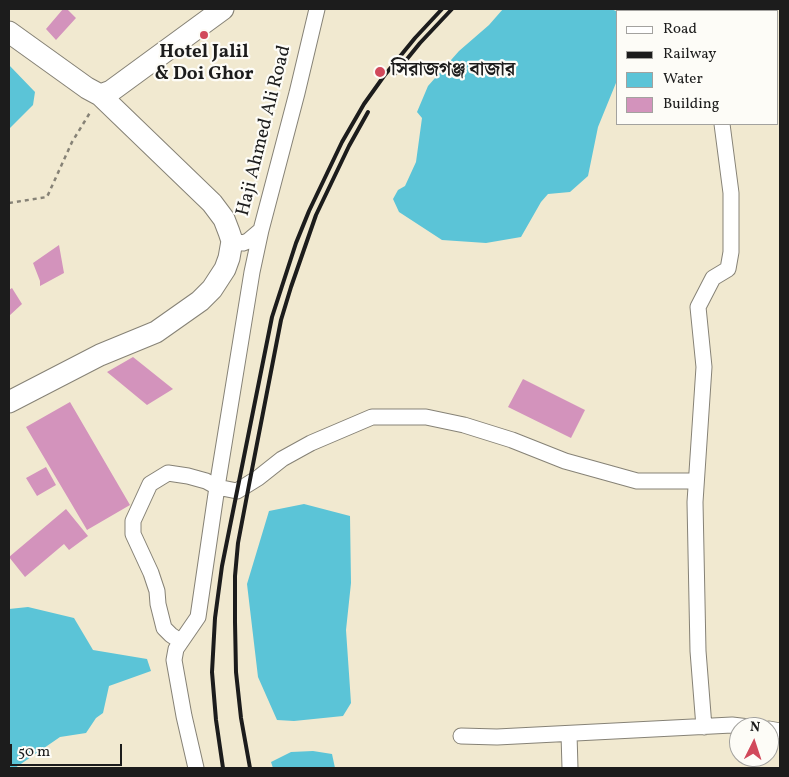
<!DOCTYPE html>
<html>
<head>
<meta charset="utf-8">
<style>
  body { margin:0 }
  #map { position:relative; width:789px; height:777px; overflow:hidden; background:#f1e9d0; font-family:Vollkorn,serif }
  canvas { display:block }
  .frame { position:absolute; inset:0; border:10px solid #1c1c1c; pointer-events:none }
  .legend { position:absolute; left:616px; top:10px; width:162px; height:115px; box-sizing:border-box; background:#fdfcf7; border:1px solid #a3a29f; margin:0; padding:6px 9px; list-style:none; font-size:15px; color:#1c1c1c }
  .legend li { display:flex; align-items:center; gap:10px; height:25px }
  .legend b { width:25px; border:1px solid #a3a29f }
  .north { position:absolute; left:729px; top:717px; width:50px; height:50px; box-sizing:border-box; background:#fdfcf7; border:1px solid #a3a29f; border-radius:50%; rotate:4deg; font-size:14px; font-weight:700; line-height:20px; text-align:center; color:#1c1c1c }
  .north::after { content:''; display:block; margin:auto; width:18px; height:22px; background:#d1495b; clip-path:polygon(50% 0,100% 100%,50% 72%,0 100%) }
  .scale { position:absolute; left:10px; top:744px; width:112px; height:22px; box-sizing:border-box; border:2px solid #1c1c1c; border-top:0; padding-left:6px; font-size:15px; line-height:18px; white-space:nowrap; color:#1c1c1c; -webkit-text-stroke:4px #fdfcf7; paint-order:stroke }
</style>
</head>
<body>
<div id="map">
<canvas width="789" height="777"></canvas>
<div class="frame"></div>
<ul class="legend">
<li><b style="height:6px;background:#fff"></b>Road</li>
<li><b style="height:6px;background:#1c1c1c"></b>Railway</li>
<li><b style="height:14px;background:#5bc4d7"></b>Water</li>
<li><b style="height:14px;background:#d393bc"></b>Building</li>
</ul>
<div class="north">N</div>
<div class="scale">50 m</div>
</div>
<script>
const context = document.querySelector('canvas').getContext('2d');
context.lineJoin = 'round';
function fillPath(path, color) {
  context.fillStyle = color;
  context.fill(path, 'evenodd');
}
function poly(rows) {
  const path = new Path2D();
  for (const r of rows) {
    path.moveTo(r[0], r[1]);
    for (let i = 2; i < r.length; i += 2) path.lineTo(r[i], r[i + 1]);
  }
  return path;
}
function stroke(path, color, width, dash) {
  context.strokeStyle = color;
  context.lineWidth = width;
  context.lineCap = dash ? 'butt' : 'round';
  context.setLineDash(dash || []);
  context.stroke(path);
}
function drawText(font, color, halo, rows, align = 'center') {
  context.font = font + ' Vollkorn,"Noto Serif Bengali",serif';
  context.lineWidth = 4.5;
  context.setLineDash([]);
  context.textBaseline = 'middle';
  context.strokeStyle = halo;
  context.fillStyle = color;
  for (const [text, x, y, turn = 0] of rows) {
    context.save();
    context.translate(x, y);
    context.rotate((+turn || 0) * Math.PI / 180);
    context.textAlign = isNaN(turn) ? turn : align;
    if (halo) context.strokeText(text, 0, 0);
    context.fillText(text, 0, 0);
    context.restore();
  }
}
fillPath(poly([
  [503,9,611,9,616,11,618,13,618,78,598,127,588,176,570,192,548,194,541,202,521,237,486,243,442,240,399,212,393,199,398,190,405,186,416,162,422,118,417,112,428,86,459,51,489,25],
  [9,65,35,92,33,105,9,129],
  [304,504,350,516,351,583,346,630,351,703,343,716,294,721,277,720,258,677,247,584,269,511],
  [28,607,74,618,93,650,147,659,151,671,109,686,103,713,96,718,86,733,60,737,15,768,9,768,9,609],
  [313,751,332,754,335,768,273,768,271,762,291,752]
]), '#5bc4d7');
fillPath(poly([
  [63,9,67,9,76,18,56,40,46,29],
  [59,245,64,273,40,286,40,281,33,263],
  [12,288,22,304,9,316,9,290],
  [133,357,173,389,147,405,107,372],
  [523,379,585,410,571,438,508,407],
  [70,402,130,505,87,530,26,427],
  [46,467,56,485,37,496,26,478],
  [66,509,88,536,69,550,64,544,25,577,9,557]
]), '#d393bc');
const minor = poly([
  [719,9,719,11],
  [232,241,243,243,248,241,261,230,297,93,317,9],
  [180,641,171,635,164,628,158,604,157,591,151,573,133,534,133,521,150,484,168,473,188,476,206,481,217,487,237,491,258,478,282,459,311,443,372,417,426,417,464,425,512,440,565,461,637,481,696,481],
  [704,727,698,651,695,502,704,367,698,307,713,278,728,269,731,252,731,193,722,124],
  [769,729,780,731],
  [569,734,570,768],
  [461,736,497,737,732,725,749,727],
  [196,768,184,716,174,660,176,649,198,617,217,487,252,272,261,230]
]);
const secondary = poly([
  [9,32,87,88,100,95,111,91,223,9],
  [9,402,100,355,156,332,200,301,212,289,225,269,229,258,232,241,229,232,224,219,212,203,100,95]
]);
stroke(minor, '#868276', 17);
stroke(secondary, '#868276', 23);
stroke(poly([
  [9,203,47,197,72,142,91,111]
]), '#868276', 2.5, [4, 4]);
stroke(minor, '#fff', 15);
stroke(secondary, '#fff', 21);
stroke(poly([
  [394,75,420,43,452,9],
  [223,768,216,720,212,672,215,618,222,566,272,317,296,243,309,211,342,142,364,104,384,76,415,38,442,9],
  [250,768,241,718,236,672,235,622,235,576,238,543,249,485,281,320,291,287,316,215,349,146,368,112]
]), '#1c1c1c', 4);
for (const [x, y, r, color] of [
  [204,35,5,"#d1495b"],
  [380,72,6,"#d1495b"]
]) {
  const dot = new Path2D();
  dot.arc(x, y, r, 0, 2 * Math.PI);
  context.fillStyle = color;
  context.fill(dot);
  stroke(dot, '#fdfcf7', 2);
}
drawText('bold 19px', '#1c1c1c', '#fdfcf7', [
  ["Hotel Jalil",204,54],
  ["& Doi Ghor",204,76],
  ["সিরাজগঞ্জ বাজার",391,72,"left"]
]);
drawText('19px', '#1c1c1c', '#fdfcf7', [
  ["Haji Ahmed Ali Road",265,131,-76]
]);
</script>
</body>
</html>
